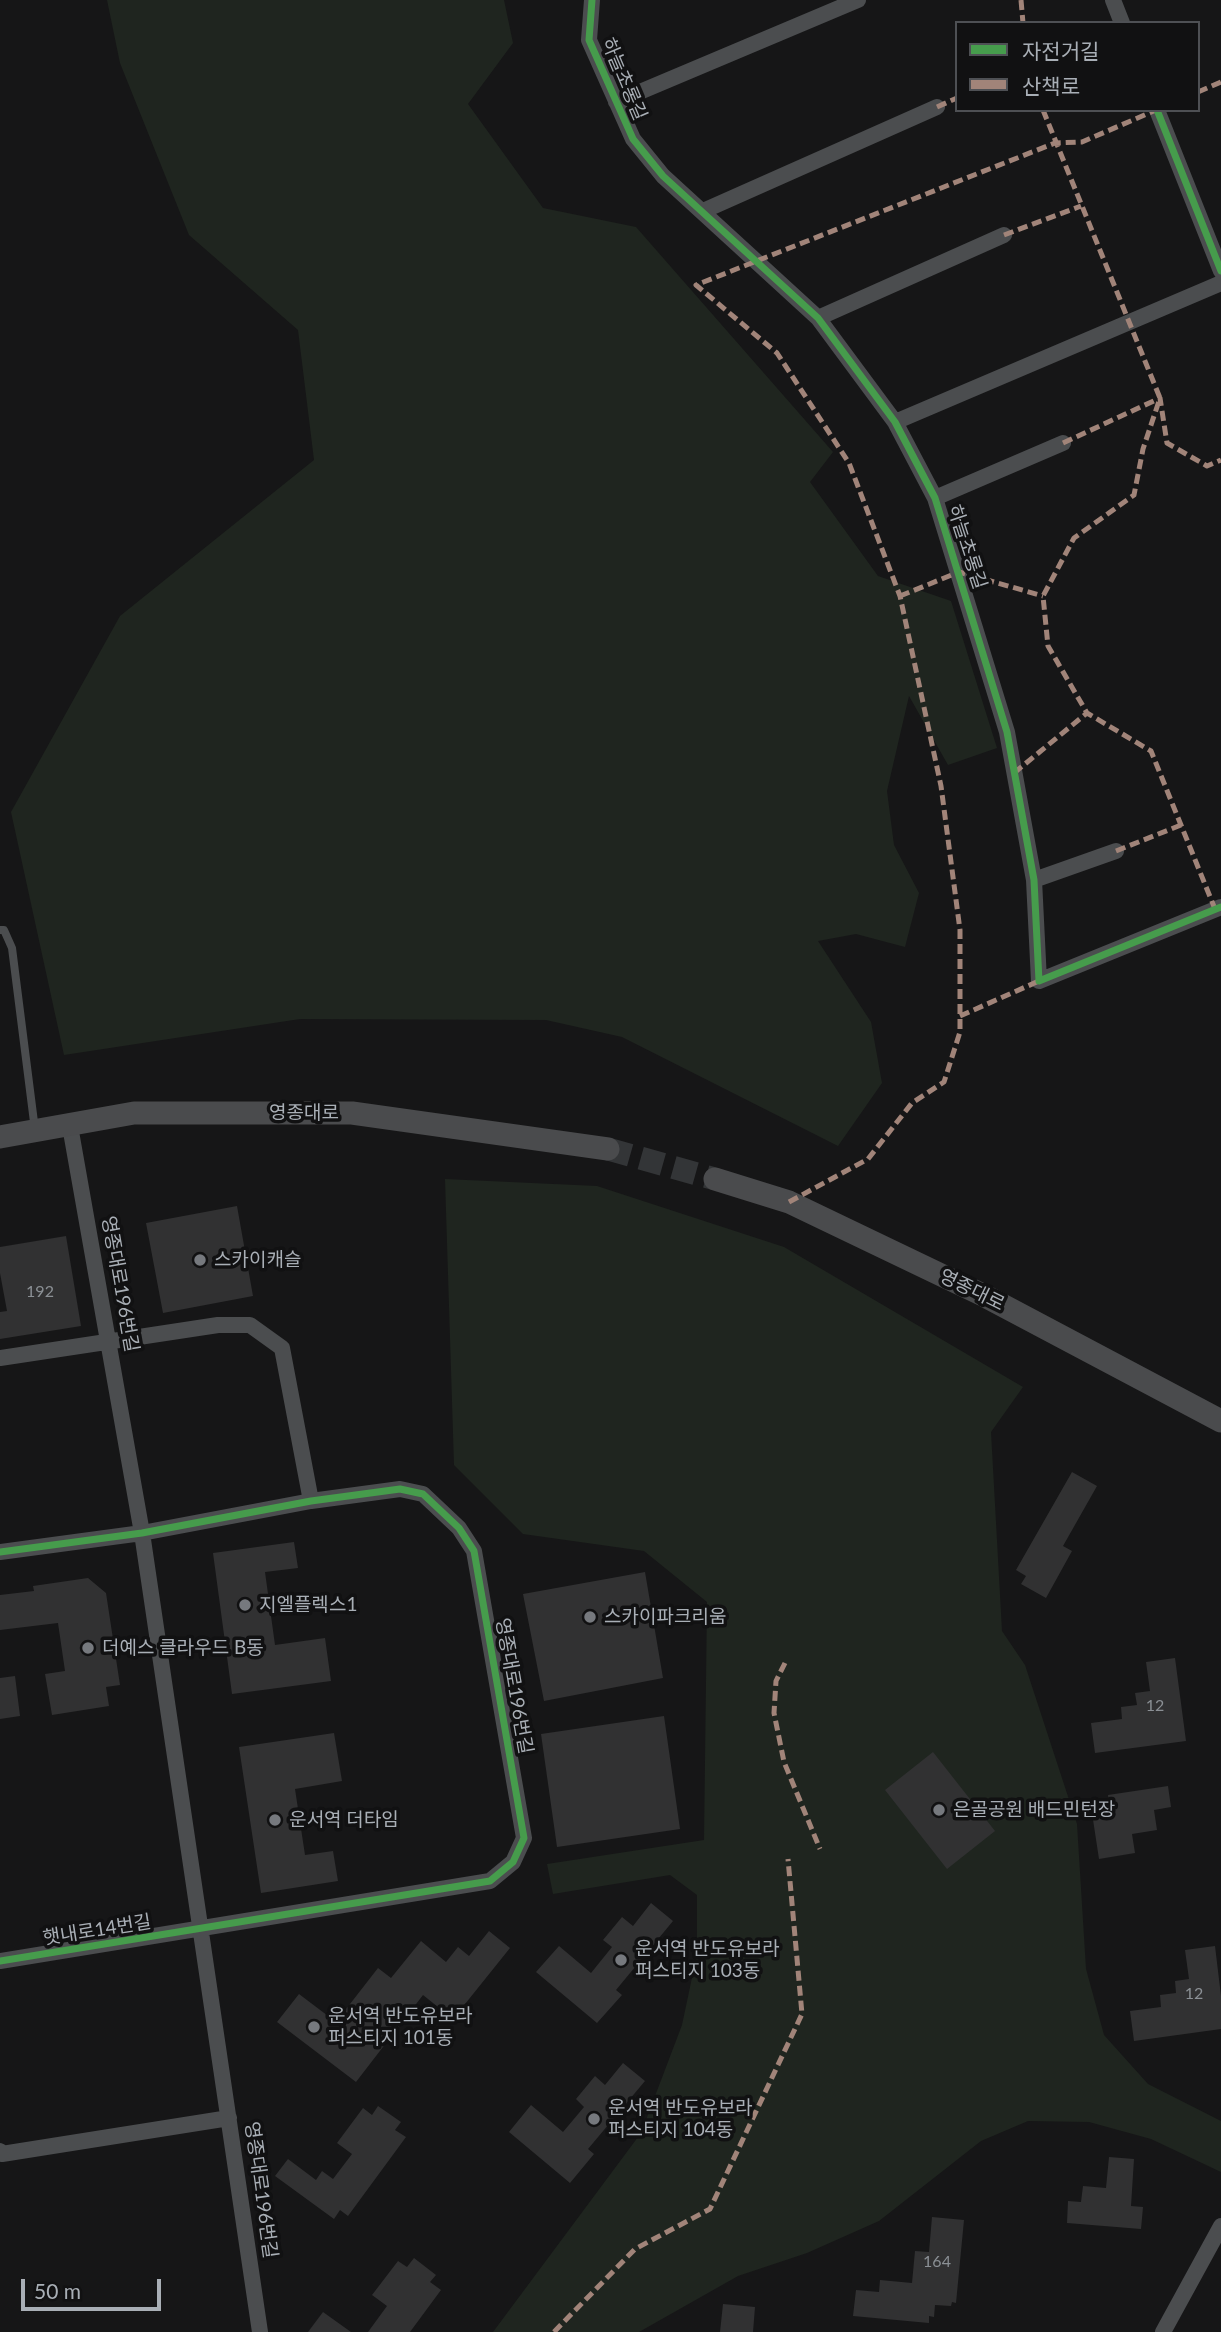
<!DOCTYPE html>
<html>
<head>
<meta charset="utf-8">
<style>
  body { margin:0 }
  #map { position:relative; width:1221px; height:2332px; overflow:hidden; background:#161617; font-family:Lato,"Noto Sans KR",sans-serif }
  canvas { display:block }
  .legend { position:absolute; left:955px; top:21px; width:245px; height:91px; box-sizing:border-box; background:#111112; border:2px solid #4e5054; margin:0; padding:9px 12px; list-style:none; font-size:21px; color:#a9afb6 }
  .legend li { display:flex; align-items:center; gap:14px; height:35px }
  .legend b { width:35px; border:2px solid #4e5054 }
  .scale { position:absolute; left:21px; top:2279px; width:140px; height:32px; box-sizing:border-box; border:4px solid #a9afb6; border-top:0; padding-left:9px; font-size:21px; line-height:24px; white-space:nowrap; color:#a9afb6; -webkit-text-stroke:5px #111112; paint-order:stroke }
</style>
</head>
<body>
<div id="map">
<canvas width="1221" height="2332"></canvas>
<ul class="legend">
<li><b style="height:9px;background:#469c4c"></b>자전거길</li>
<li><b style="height:9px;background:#a18479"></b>산책로</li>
</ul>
<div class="scale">50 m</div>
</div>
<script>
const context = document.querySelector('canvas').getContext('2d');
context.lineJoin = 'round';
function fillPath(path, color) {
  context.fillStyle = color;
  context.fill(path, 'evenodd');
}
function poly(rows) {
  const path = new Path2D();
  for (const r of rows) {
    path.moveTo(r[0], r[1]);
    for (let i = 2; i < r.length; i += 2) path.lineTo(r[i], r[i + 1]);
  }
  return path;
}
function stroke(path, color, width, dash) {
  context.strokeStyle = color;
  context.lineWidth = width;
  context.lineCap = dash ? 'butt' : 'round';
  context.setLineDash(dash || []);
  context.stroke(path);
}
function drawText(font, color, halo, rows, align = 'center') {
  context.font = font + ' Lato,"Noto Sans KR",sans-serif';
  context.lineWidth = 7;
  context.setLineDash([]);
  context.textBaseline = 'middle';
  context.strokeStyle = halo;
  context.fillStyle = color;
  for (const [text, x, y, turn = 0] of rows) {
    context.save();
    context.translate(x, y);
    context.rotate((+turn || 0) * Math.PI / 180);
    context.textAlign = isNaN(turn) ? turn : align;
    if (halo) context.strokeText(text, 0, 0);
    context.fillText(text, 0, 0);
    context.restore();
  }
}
fillPath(poly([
  [107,0,504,0,513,43,468,104,543,208,636,227,833,452,810,482,878,576,951,601,997,748,948,765,909,696,887,791,894,845,919,893,905,947,856,934,818,941,871,1022,882,1083,838,1146,622,1037,546,1020,300,1019,64,1055,11,812,120,616,314,460,298,330,189,235,120,63],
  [445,1179,597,1186,784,1247,1023,1387,991,1432,1002,1631,1025,1665,1077,1824,1086,1969,1104,2035,1148,2084,1221,2121,1221,2172,1151,2139,1089,2122,1028,2121,981,2141,879,2221,807,2253,738,2276,639,2332,493,2332,641,2133,682,2025,697,1954,697,1895,670,1875,553,1894,547,1864,704,1840,707,1602,644,1551,523,1534,454,1465]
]), '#1f251f');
fillPath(poly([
  [237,1206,253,1296,163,1313,146,1223],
  [66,1236,81,1326,0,1339,0,1312,7,1311,0,1273,0,1247],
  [1072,1472,1097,1486,1063,1546,1072,1551,1046,1598,1021,1584,1026,1576,1016,1570],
  [294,1542,298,1568,265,1572,275,1645,325,1638,331,1681,232,1694,213,1553],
  [645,1572,663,1678,544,1701,523,1594],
  [88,1578,106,1593,120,1685,106,1687,109,1706,52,1715,45,1674,65,1671,58,1623,0,1630,0,1595,34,1591,33,1586],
  [1175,1658,1186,1741,1095,1753,1091,1723,1122,1719,1121,1707,1137,1705,1135,1693,1150,1691,1146,1662],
  [15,1676,20,1716,0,1719,0,1678],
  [664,1716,680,1829,557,1847,541,1734],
  [334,1733,342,1781,295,1789,305,1855,333,1851,338,1881,261,1893,239,1747],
  [933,1752,995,1831,947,1869,885,1790],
  [1168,1786,1171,1807,1154,1810,1157,1830,1132,1834,1135,1853,1099,1859,1092,1813,1110,1810,1108,1795],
  [651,1903,673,1921,616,1990,622,1995,597,2023,536,1972,559,1946,591,1973,612,1947,603,1940,622,1917,633,1926],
  [489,1931,510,1948,453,2019,423,1995,356,2082,277,2022,299,1994,336,2022,378,1968,391,1978,421,1941,446,1962,458,1947,469,1956],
  [1215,1946,1221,1996,1221,2029,1134,2041,1130,2011,1161,2007,1160,1995,1176,1993,1175,1981,1189,1979,1185,1950],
  [623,2063,645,2081,588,2149,594,2154,570,2183,509,2132,531,2105,563,2132,584,2107,576,2099,595,2076,605,2085],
  [378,2106,401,2122,395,2130,406,2137,348,2216,340,2210,334,2219,275,2176,288,2159,316,2180,322,2171,333,2179,352,2154,337,2143,363,2108,372,2115],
  [1109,2157,1134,2159,1131,2206,1143,2207,1141,2229,1067,2223,1068,2201,1081,2202,1083,2186,1106,2188],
  [932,2217,964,2220,956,2303,952,2302,951,2306,935,2305,934,2317,929,2316,929,2323,853,2316,856,2290,879,2292,880,2280,912,2283,915,2251,929,2252],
  [414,2258,436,2275,430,2282,441,2290,410,2332,368,2332,387,2306,372,2295,398,2261,407,2267],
  [723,2304,755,2307,753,2332,720,2332],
  [323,2312,351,2332,308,2332]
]), '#313132');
stroke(poly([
  [608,1149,715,1179]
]), '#333537', 23, [23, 11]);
stroke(poly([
  [0,930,4,930,12,948,35,1130]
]), '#4b4d4f', 8);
stroke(poly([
  [592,0,589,40,633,139,663,176,818,318,895,422,935,498,1007,732,1034,880,1039,981,1221,907],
  [1113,0,1122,23],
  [616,102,858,0],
  [1157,110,1221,271],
  [703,211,937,107],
  [818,318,1004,235],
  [895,422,1221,283],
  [935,498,1063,443],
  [1034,880,1116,851],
  [70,1126,142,1533,260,2332],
  [0,1358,218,1325,250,1325,282,1348,311,1501],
  [0,1552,142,1533,311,1501,400,1489,423,1494,459,1528,474,1551,524,1838,513,1862,490,1881,0,1961],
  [0,2151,2,2154,229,2118],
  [1163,2332,1221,2226]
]), '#4b4d4f', 16);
stroke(poly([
  [0,1137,134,1113,352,1113,608,1149],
  [715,1179,789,1202,985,1296,1221,1421]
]), '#4a4b4d', 23);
stroke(poly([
  [1021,0,1023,23],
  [1198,92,1221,82],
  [937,107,957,98],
  [1043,110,1160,398,1143,449,1134,495,1074,538,1043,596,1048,646,1087,713,1151,751,1215,909],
  [1004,235,1081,206],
  [1063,443,1160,398,1167,443,1207,466,1221,460],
  [900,596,959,572,1043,596],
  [1014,773,1087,713],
  [1116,851,1181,825],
  [960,1016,1039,981],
  [789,1202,868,1159,912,1103,944,1082,960,1032,960,930,941,786,900,596,849,463,777,353,696,285,1055,143,1082,142,1156,110],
  [785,1663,776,1681,774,1713,784,1762,820,1849],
  [554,2332,635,2249,710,2209,802,2014,788,1859]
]), '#a18479', 5, [10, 5]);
stroke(poly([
  [592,0,589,40,633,139,663,176,818,318,895,422,935,498,1007,732,1034,880,1039,981,1221,907],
  [1157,110,1221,271],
  [0,1552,142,1533,311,1501,400,1489,423,1494,459,1528,474,1551,524,1838,513,1862,490,1881,0,1961]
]), '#469c4c', 7);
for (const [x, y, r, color] of [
  [200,1260,7,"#76797e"],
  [245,1605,7,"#76797e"],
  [590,1617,7,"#76797e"],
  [88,1648,7,"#76797e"],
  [939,1810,7,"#76797e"],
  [275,1820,7,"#76797e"],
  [621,1960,7,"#76797e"],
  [314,2027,7,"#76797e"],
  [594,2119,7,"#76797e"]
]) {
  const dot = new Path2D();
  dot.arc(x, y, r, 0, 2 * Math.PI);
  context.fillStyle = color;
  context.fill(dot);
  stroke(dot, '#111112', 2.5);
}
drawText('16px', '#8b9095', null, [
  ["192",40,1292],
  ["12",1155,1706],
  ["12",1194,1994],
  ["164",937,2262]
]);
drawText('19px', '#a9afb6', '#111112', [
  ["하늘초롱길",624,79,67],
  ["하늘초롱길",967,547,72],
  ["영종대로",304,1113],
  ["영종대로196번길",120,1284,80],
  ["영종대로",972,1290,26],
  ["영종대로196번길",514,1686,80],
  ["햇내로14번길",97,1930,-9],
  ["영종대로196번길",261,2190,82]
]);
drawText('19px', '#a9afb6', '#111112', [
  ["스카이캐슬",214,1260],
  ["지엘플렉스1",259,1605],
  ["스카이파크리움",604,1617],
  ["더예스 클라우드 B동",102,1648],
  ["은골공원 배드민턴장",953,1810],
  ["운서역 더타임",289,1820],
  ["운서역 반도유보라",635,1949],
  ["퍼스티지 103동",635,1971],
  ["운서역 반도유보라",328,2016],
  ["퍼스티지 101동",328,2038],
  ["운서역 반도유보라",608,2108],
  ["퍼스티지 104동",608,2130]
], 'left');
</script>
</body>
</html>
